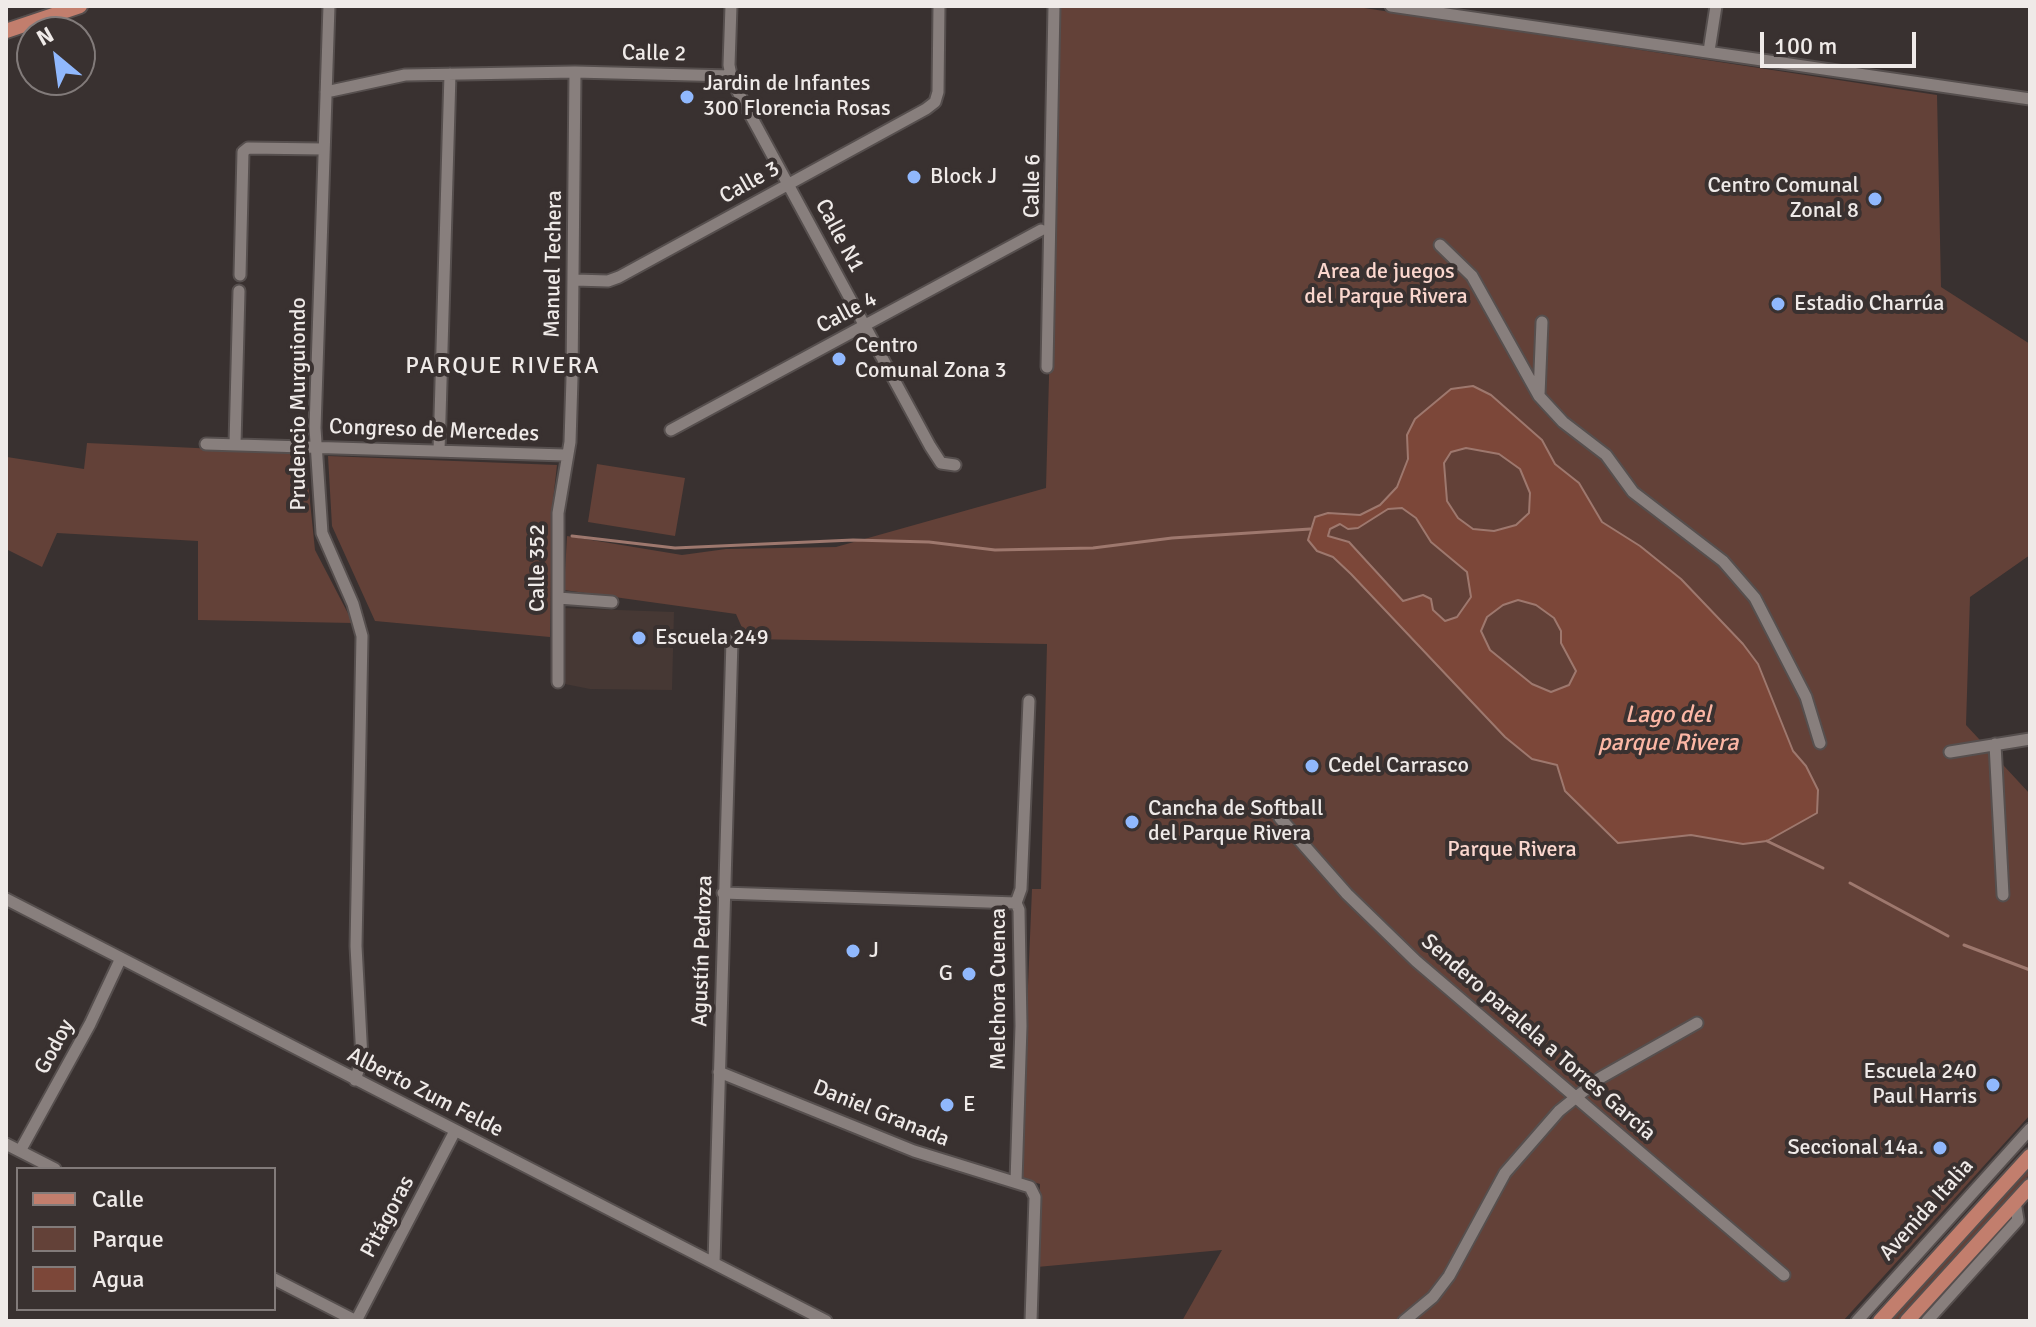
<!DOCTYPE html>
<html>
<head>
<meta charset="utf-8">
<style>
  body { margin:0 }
  #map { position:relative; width:2036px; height:1327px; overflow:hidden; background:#393130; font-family:Signika,sans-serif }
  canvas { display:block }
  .frame { position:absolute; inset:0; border:8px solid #efeae8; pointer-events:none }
  .legend { position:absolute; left:16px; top:1167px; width:260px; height:144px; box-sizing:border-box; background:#393130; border:2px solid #827b7a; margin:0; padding:10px 14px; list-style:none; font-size:24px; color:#efeae8 }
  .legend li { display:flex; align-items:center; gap:16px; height:40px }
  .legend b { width:40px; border:2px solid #827b7a }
  .north { position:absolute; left:16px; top:16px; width:80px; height:80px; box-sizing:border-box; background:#393130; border:2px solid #827b7a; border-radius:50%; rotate:331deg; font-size:22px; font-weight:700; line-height:32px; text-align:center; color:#efeae8 }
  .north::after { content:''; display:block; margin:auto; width:28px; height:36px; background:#90b8fd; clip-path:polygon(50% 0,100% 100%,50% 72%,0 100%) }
  .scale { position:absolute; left:1760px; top:32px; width:156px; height:36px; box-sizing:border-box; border:4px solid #efeae8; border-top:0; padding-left:10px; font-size:24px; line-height:28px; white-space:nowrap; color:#efeae8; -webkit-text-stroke:6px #393130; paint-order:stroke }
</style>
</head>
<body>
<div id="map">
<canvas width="2036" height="1327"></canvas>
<div class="frame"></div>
<ul class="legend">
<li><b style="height:10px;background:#c27e6d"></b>Calle</li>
<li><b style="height:22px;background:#634138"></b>Parque</li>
<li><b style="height:22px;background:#7c4739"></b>Agua</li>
</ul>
<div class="north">N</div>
<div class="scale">100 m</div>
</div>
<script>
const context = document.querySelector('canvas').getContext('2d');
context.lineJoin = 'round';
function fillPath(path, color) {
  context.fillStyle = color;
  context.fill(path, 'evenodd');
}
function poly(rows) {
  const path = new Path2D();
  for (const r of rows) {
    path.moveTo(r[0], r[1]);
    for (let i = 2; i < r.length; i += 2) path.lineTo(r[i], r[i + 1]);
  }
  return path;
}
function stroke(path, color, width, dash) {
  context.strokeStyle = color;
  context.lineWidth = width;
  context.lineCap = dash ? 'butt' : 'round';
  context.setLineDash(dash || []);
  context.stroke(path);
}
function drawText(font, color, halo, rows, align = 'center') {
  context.font = font + ' Signika,sans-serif';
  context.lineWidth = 8;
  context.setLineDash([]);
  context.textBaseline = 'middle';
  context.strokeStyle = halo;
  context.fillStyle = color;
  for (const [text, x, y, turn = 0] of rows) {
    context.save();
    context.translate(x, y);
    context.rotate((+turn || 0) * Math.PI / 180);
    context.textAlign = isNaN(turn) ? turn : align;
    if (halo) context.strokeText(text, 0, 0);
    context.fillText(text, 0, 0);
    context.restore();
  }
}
fillPath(poly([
  [562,608,674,612,672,690,590,689,560,683]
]), '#463834');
fillPath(poly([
  [1059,6,1351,6,1937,95,1941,287,2030,344,2030,555,1970,597,1966,725,2030,794,2030,1115,1843,1321,1182,1321,1222,1250,1037,1267,1040,1184,1020,1178,1032,889,1041,889,1047,644,747,639,736,614,564,590,567,536,682,555,726,549,836,547,1046,488],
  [6,425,7,457,84,469,87,443,305,453,315,550,353,623,198,620,198,541,57,533,42,567,6,549],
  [328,456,557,465,552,509,550,637,375,621,332,526],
  [597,464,685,478,675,536,588,522],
  [2030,1168,2030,1174,1896,1321,1891,1321]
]), '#634138');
const water = poly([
  [1473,386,1491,395,1542,440,1555,464,1579,483,1602,522,1640,546,1681,579,1743,644,1758,664,1793,751,1806,766,1818,790,1817,813,1767,841,1743,844,1691,835,1618,843,1565,791,1557,765,1532,759,1505,737,1351,574,1333,557,1317,551,1308,540,1315,517,1328,513,1360,515,1380,505,1397,487,1408,459,1407,435,1415,419,1451,389,1473,386],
  [1466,448,1499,454,1520,469,1530,493,1529,513,1516,525,1494,531,1473,529,1458,518,1447,501,1444,463,1451,452,1466,448],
  [1402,508,1416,518,1431,542,1467,572,1471,597,1457,617,1445,621,1433,610,1431,599,1423,595,1403,601,1349,542,1328,536,1330,529,1340,524,1348,529,1358,528,1388,509,1402,508],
  [1518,600,1536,605,1554,618,1561,631,1561,643,1576,671,1569,685,1551,692,1532,684,1490,650,1481,631,1487,617,1503,605,1518,600]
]);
fillPath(water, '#7c4739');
stroke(water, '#9e786e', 2);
stroke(poly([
  [572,536,675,548,853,540,929,542,995,550,1093,548,1172,538,1310,529],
  [1767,841,1823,868],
  [1850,883,1948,936],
  [1964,945,2030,970]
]), '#9e786e', 3);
const minor = poly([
  [329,6,315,428,322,533,353,604,362,636,356,946,362,1059,355,1080],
  [731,6,729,65,732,81,930,446,941,463,955,465],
  [1391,6,2030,99],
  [1709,51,1716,6],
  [326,92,405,75,575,72,731,76],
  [1440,245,1472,276,1539,396,1563,422,1606,455,1633,492,1723,561,1755,598,1806,697,1820,743],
  [240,275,243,152,248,148,323,149],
  [575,280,608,281,619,277,926,109,935,102,938,92,939,6],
  [1047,367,1054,6],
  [1539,395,1542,322],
  [671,430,1041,230],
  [206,444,565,455],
  [235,444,239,291],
  [439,451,450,74],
  [558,598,612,602],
  [558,682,558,513,570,442,572,378,575,72],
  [1995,744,2003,895],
  [1950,752,2030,739],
  [1280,818,1347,894,1416,961,1784,1275],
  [723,893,1016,903],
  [6,899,826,1321],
  [719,1072,914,1151,1030,1187,1035,1197,1031,1321],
  [6,1144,55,1169],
  [20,1151,90,1024,121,958],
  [1016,1182,1021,1026,1019,910,1016,903,1021,889,1029,701],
  [714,1263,732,640],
  [274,1279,356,1321],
  [356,1321,455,1131],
  [1404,1321,1433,1297,1449,1276,1505,1173,1559,1111,1600,1078,1697,1023],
  [1857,1321,2030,1129],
  [1927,1321,2018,1220,2015,1202]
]);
const major = poly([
  [6,31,80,6],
  [1880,1321,2030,1156],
  [1907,1321,2030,1186]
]);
stroke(minor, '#564f4e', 15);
stroke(major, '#564f4e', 18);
stroke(minor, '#887f7d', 11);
stroke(major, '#c27e6d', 14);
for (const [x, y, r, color] of [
  [687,97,8,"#90b8fd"],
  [914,177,8,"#90b8fd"],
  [1875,199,8,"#90b8fd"],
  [1778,304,8,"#90b8fd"],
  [839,359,8,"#90b8fd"],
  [639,638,8,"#90b8fd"],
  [1312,766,8,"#90b8fd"],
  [1132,822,8,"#90b8fd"],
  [853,951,8,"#90b8fd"],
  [969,974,8,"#90b8fd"],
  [1993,1085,8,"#90b8fd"],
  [947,1105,8,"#90b8fd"],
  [1940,1148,8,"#90b8fd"]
]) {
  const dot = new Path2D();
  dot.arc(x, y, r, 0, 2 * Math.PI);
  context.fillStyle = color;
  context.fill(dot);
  stroke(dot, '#393130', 3);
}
drawText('22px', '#efeae8', '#393130', [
  ["Calle 2",654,54,1],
  ["Calle 3",750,183,-29],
  ["Calle 6",1033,186,-89],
  ["Calle N1",839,236,62],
  ["Manuel Techera",554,264,-89],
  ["Calle 4",847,313,-28],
  ["Prudencio Murguiondo",299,404,-90],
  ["Congreso de Mercedes",434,431,2],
  ["Calle 352",538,568,-90],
  ["Agustín Pedroza",703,951,-88],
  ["Melchora Cuenca",999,989,-90],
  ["Sendero paralela a Torres García",1538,1038,41],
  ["Godoy",55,1047,-62],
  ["Alberto Zum Felde",425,1093,27],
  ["Daniel Granada",881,1114,22],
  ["Avenida Italia",1927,1210,-48],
  ["Pitágoras",388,1217,-62]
]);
drawText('22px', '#efeae8', '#393130', [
  ["Jardin de Infantes",703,84],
  ["300 Florencia Rosas",703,109],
  ["Block J",930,177],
  ["Centro Comunal",1859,186,"right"],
  ["Zonal 8",1859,211,"right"],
  ["Estadio Charrúa",1794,304],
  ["Centro",855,346],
  ["Comunal Zona 3",855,371],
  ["Escuela 249",655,638],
  ["Cedel Carrasco",1328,766],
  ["Cancha de Softball",1148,809],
  ["del Parque Rivera",1148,834],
  ["J",869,951],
  ["G",953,974,"right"],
  ["Escuela 240",1977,1072,"right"],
  ["Paul Harris",1977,1097,"right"],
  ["E",963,1105],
  ["Seccional 14a.",1924,1148,"right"]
], 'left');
drawText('22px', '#fbd7ce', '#393130', [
  ["Area de juegos",1386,272],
  ["del Parque Rivera",1386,297],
  ["Parque Rivera",1512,850]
]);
context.letterSpacing = '2px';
drawText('24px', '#efeae8', '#393130', [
  ["PARQUE RIVERA",503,367]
]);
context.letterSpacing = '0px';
drawText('italic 24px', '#fcb7a5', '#393130', [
  ["Lago del",1668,716],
  ["parque Rivera",1668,744]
]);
</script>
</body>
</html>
